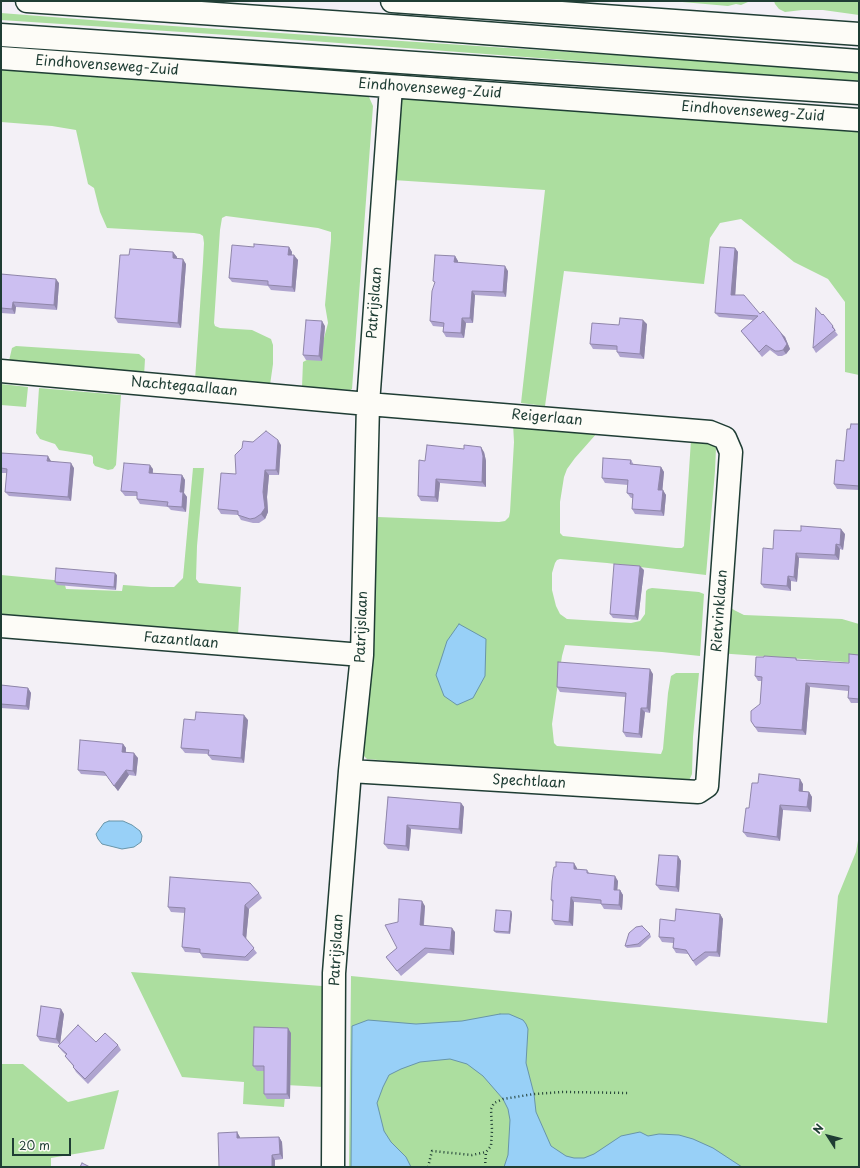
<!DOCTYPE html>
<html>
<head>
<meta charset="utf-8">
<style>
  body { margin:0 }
  #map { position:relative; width:860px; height:1168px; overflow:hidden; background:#f3f0f6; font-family:"Playpen Sans",sans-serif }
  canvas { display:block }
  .frame { position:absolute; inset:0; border:2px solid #1f3d34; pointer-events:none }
  .north { position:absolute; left:808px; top:1116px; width:40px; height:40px; -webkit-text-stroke:3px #fdfcf7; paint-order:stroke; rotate:306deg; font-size:11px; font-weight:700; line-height:16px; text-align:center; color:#1f3d34 }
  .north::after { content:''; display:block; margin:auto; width:14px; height:18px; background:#1f3d34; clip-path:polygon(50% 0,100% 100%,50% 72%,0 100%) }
  .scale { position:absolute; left:12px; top:1138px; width:59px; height:18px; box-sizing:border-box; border:2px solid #1f3d34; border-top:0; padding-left:5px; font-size:12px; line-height:14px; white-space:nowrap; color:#1f3d34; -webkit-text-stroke:3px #fdfcf7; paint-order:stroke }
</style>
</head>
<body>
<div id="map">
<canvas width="860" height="1168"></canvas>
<div class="frame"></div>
<div class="north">N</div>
<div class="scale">20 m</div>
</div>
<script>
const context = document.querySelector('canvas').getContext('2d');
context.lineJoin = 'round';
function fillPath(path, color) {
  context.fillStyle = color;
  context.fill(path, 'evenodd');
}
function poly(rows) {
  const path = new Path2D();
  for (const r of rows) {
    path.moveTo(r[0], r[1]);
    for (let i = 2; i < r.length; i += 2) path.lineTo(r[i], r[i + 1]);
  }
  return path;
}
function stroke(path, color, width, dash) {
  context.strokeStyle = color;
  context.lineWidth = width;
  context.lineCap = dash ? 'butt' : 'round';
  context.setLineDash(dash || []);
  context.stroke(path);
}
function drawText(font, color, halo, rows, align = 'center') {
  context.font = font + ' "Playpen Sans",sans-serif';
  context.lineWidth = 3;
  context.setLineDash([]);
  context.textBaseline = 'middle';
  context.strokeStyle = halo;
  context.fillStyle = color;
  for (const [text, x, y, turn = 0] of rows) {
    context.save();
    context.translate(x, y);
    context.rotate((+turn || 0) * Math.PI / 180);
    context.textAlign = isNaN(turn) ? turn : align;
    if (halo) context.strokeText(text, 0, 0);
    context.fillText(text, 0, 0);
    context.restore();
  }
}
fillPath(poly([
  [671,1,747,1,748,2,741,5,736,4,728,6],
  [774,1,859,1,859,15,823,10,802,10,785,12,779,9,775,4],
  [1,13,142,24,859,71,859,82,272,38,1,20],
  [1,65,364,93,369,97,373,106,352,389,350,390,302,387,303,362,320,353,328,323,325,305,331,240,331,232,318,228,226,216,222,218,220,230,214,323,215,326,220,328,252,330,271,339,273,345,273,364,270,385,195,380,203,262,204,243,203,236,200,234,194,233,107,228,100,212,94,188,88,184,76,130,52,126,1,122],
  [399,96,859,128,859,375,845,372,845,302,828,279,794,262,741,219,720,223,710,238,704,284,564,271,545,406,521,403,545,190,393,180],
  [16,346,139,354,145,359,144,376,8,365,12,348],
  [1,384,28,387,26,407,1,405],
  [39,388,121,395,116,465,113,469,108,470,95,466,93,463,93,457,91,455,59,450,55,444,40,439,36,433],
  [513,424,598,432,575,458,567,469,564,477,560,502,560,533,563,536,676,548,682,548,684,546,691,440,711,442,714,445,716,448,715,471,706,575,607,563,560,559,557,560,555,563,552,573,552,590,556,606,560,614,567,619,631,623,640,621,645,614,646,591,648,589,652,588,699,592,704,594,700,656,662,652,565,645,562,656,552,724,554,743,557,746,661,754,663,749,668,693,671,676,676,673,699,673,693,737,692,774,688,783,400,762,367,759,364,756,363,746,378,517,499,522,505,521,509,517,510,512,514,442],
  [193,468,204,468,197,546,196,579,199,583,241,587,238,635,1,616,1,575,64,581,66,589,122,591,123,585,151,587,174,587,183,578],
  [721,600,734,610,744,615,842,619,859,624,859,663,717,653],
  [859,835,859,1167,349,1167,351,976,827,1023,838,896,856,852],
  [131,972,322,986,323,1087,286,1085,284,1107,243,1104,244,1082,182,1077],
  [1,1064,23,1064,68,1102,119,1090,104,1149,51,1158,51,1167,1,1167]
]), '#acde9f');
const water = poly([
  [459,624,486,639,485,676,473,698,457,705,444,696,436,675,447,641,459,624],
  [109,821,123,821,132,825,140,831,142,836,141,842,134,847,122,849,102,844,98,839,96,834,104,823,109,821],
  [500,1014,509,1014,523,1020,526,1024,528,1029,526,1063,534,1094,536,1112,551,1146,566,1156,574,1158,584,1158,594,1154,621,1136,640,1132,648,1136,659,1134,679,1135,693,1139,713,1148,742,1167,504,1167,508,1155,510,1120,508,1109,503,1099,483,1076,467,1064,450,1059,420,1062,401,1069,389,1075,383,1087,377,1103,384,1131,391,1142,406,1157,411,1167,351,1167,352,1026,368,1020,416,1024,462,1021,500,1014]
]);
fillPath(water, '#98d0f7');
stroke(water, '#6895a9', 1);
const minor = poly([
  [392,1,859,34],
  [1,58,859,120],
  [1,371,368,404,710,432,725,438,731,452,707,786,698,792,350,771],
  [1,626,362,655],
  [333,1167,334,973,350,771,362,655,368,404,391,87]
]);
const major = poly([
  [27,1,390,26,859,61],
  [1,35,859,93]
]);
stroke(minor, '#1f3d34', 25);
stroke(major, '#1f3d34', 25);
stroke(poly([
  [428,1167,432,1151,472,1155,486,1152,491,1146,492,1130,491,1109,494,1103,503,1099,534,1094,563,1092,629,1093],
  [485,1167,486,1152]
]), '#1f3d34', 2.5, [1, 3]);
stroke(minor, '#fdfcf7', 22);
stroke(major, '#fdfcf7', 22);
fillPath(poly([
  [254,247,289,247,292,252,292,255,298,260,295,292,271,290,268,286,232,282,229,278],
  [735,248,738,252,735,295,760,314,781,333,785,337,790,349,786,354,782,356,778,356,770,350,762,357,745,336,741,331,753,320,719,317,715,313],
  [173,252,177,257,177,259,186,264,181,328,118,323,115,318,129,255],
  [455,256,458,261,458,263,508,271,506,297,475,295,473,323,466,323,464,338,446,337,443,332,443,327,433,326,430,321],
  [1,274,59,283,57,310,16,307,15,314,1,313],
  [647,324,644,359,620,357,617,352,617,350,593,349,590,344,619,325],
  [325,326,322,361,306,360,303,355],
  [833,326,836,331,835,331,838,335,816,353,813,348],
  [859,424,859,490,837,489,834,484,844,461,850,429],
  [253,442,281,445,279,475,269,475,267,497,268,512,265,519,259,523,253,523,241,520,238,515,221,514,218,509],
  [484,452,486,461,486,487,440,483,438,502,421,501,418,496,425,461],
  [1,453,51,461,74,468,71,501,9,496,5,492,7,473,1,473],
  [631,460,634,465,661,467,664,472,662,490,666,495,664,516,635,514,632,509,633,498,631,498,627,493,628,485,605,483,602,478],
  [153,469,153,473,182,475,185,480,184,493,187,497,186,512,171,510,168,507,140,504,137,499,137,496,125,496,121,491],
  [845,534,843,550,840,549,839,560,799,558,797,582,791,581,791,591,764,588,761,584,773,549],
  [644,570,638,620,613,618,610,614],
  [117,575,116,590,57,585,55,582],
  [859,655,859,703,851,703,848,698,848,691,810,687,806,735,758,732,751,721,760,704,762,681,758,681,755,676,796,658,797,660,849,663],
  [653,674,650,713,645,712,642,738,626,737,623,732,625,697,560,692,557,687],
  [1,685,28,688,31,693,29,710,1,708],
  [195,720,248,720,244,763,212,760,208,755,208,754,185,753,181,748],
  [123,744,126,748,126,752,138,758,136,776,129,775,118,791,107,776,81,774,78,770],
  [803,784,803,791,809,792,812,797,811,812,783,810,780,841,747,837,743,832],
  [388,797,461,803,464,807,462,834,411,829,409,851,388,849,384,844],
  [678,856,681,861,679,892,660,890,656,885],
  [577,868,577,869,587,870,590,874,618,881,617,890,620,890,623,895,622,910,604,909,601,904,574,902,573,926,555,925,552,920,553,903,551,900],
  [259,893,262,898,249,909,246,939,257,953,248,961,203,958,200,953,185,952,182,947,185,913,171,912,168,907],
  [425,906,424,925,455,932,454,955,428,953,401,976,386,957,397,948,398,922],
  [511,911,512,914,510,934,496,933,494,931],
  [720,914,723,919,720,957,709,956,696,966,688,954,676,953,673,948,673,943,662,942,659,937,675,921],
  [650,934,651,937,640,947,627,948,625,946],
  [64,1014,60,1044,40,1041,37,1036],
  [291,1033,290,1099,267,1099,264,1094,264,1071,257,1071,253,1066],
  [96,1042,118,1045,121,1050,88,1084,76,1072,73,1067,73,1066,65,1056,66,1055,62,1051,58,1046],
  [237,1132,240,1138,279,1137,282,1142,283,1159,275,1160,275,1167,219,1167]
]), '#afa4cf');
fillPath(poly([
  [289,247,292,252,291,260,288,255],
  [735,248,738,252,735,299,731,295],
  [173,252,177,257,176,263,173,258],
  [294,255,298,260,295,292,292,287],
  [455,256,458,261,458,267,454,262],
  [183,259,186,264,181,328,178,323],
  [505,266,508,271,506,297,503,292],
  [56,279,59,283,57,310,54,305],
  [472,291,475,295,473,323,470,318],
  [13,302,16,307,15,314,12,309],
  [462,318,466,323,464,338,461,333],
  [643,320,647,324,644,359,640,354],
  [322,321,325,326,322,361,319,356],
  [781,333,785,337,790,349,786,354,783,350],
  [278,440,281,445,279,475,276,470],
  [481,447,484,452,486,461,486,487,482,482],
  [48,456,51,461,47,461],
  [71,463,74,468,71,501,68,497],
  [150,465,153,469,152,478,149,473],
  [661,467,664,472,662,495,658,490],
  [265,470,269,475,267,497,268,512,265,519,261,514],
  [182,475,185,480,184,493,187,497,186,512,182,507,180,492],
  [436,479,440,483,438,502,435,497],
  [663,490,666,495,664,516,661,511],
  [841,529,845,534,843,550,840,545],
  [836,544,840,549,839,560,835,555],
  [796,553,799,558,797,582,794,577],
  [640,566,644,570,638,620,635,616],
  [115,573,117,575,116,590,114,587],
  [788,576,791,581,791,591,787,586],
  [650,669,653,674,650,713,647,708],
  [806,683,810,687,806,735,802,730],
  [28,688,31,693,29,710,26,706],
  [641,708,645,712,642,738,639,734],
  [244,715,248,720,244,763,241,758],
  [123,744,126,748,125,757,122,752],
  [134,753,138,758,136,776,133,771],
  [126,770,129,775,118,791,114,786],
  [800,779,803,784,802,796,799,791],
  [809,792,812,797,811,812,807,807],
  [461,803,464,807,462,834,459,829],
  [780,805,783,810,780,841,777,837],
  [407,825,411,829,409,851,406,846],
  [678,856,681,861,679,892,676,887],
  [574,863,577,868,577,874,574,869],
  [615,876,618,881,617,895,614,890],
  [620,890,623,895,622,910,619,905],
  [571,897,574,902,573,926,569,922],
  [422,901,425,906,423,930,420,925],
  [245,905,249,909,246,940,243,935],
  [511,911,512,914,510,934,509,932],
  [720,914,723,919,720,957,717,952],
  [452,928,455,932,454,955,450,950],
  [61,1009,64,1014,60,1044,56,1039],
  [288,1028,291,1033,290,1099,287,1094],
  [237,1132,240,1137,240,1143,237,1138],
  [279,1137,282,1142,283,1159,280,1154],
  [272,1155,275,1160,275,1167,272,1167]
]), '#8f86a9');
const building = poly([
  [254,244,289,247,288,255,294,255,292,287,268,285,268,281,229,278,232,245,254,247,254,244],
  [720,247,735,248,731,295,744,295,760,314,763,311,781,333,787,344,783,350,779,351,775,351,766,345,759,352,741,331,758,316,715,313,720,247],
  [130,249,173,252,173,258,183,259,178,323,115,318,120,255,129,255,130,249],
  [435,255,455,256,454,262,505,266,503,292,472,291,470,318,462,318,461,333,443,332,444,323,430,321,432,291,435,282,433,281,435,255],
  [1,274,56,279,54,305,13,302,12,309,1,308,1,274],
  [816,308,822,315,823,314,833,326,832,327,835,330,813,348,816,308],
  [620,318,643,320,640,354,617,352,617,346,590,344,592,323,619,325,620,318],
  [306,320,322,321,319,356,303,355,306,320],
  [851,424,859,424,859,486,834,484,836,460,844,461,847,429,850,429,851,424],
  [266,431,278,440,276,470,265,470,263,492,265,508,261,514,255,518,250,519,238,515,238,511,218,509,221,473,236,474,235,455,242,448,243,441,253,442,266,431],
  [427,445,464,449,464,445,481,447,483,456,482,482,436,479,435,497,418,496,419,460,425,461,427,445],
  [1,453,48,456,47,461,71,463,68,497,5,492,7,469,1,468,1,453],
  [603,458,631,460,630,464,661,467,658,490,663,490,661,511,632,509,633,494,627,493,628,480,602,478,603,458],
  [124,463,150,465,149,473,182,475,180,492,183,492,182,507,167,506,168,502,137,499,137,492,121,491,124,463],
  [801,526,841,529,840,545,836,544,835,555,796,553,794,577,788,576,787,586,761,584,763,548,773,549,774,530,801,531,801,526],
  [614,564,640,566,635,616,610,614,614,564],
  [56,568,115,573,114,587,55,582,56,568],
  [849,654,859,655,859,699,848,698,849,686,806,683,802,730,755,727,751,721,751,711,760,704,762,677,755,676,756,657,764,657,764,656,779,657,796,658,796,660,849,663,849,654],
  [558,662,650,669,647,708,641,708,639,734,623,732,626,693,557,687,558,662],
  [1,685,28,688,26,706,1,704,1,685],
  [196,712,244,715,241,758,208,755,209,750,181,748,184,719,195,720,196,712],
  [80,740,123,744,122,752,134,753,133,771,126,770,114,786,104,772,78,770,80,740],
  [759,774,800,779,799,791,809,792,807,807,780,805,777,837,743,832,746,808,749,808,752,783,758,783,759,774],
  [388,797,461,803,459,829,407,825,406,846,384,844,388,797],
  [659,855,678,856,676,887,656,885,659,855],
  [556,862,574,863,574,869,587,870,587,873,615,876,614,890,620,890,619,905,601,904,601,900,571,897,569,922,552,920,553,900,551,900,552,881,554,867,556,867,556,862],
  [170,877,250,883,259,893,245,905,243,935,254,948,245,957,200,953,200,949,182,947,185,908,168,907,170,877],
  [399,899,422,901,420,925,452,928,450,950,425,948,397,971,386,957,397,948,385,925,398,922,399,899],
  [676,909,720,914,717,952,705,952,693,961,686,950,673,948,674,938,659,937,660,919,675,921,676,909],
  [496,910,511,911,509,932,494,931,496,910],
  [642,926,650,934,638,944,625,946,629,933,636,927,642,926],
  [41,1006,61,1009,56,1039,37,1036,41,1006],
  [78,1025,96,1042,105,1033,118,1045,85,1079,73,1067,74,1066,65,1056,67,1054,58,1046,78,1025],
  [254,1027,288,1028,287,1094,264,1094,264,1066,253,1066,254,1027],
  [237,1132,237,1138,279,1137,280,1154,272,1155,272,1167,219,1167,218,1133,237,1132],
  [82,1163,90,1167,80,1167,82,1163]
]);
fillPath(building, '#ccbff1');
stroke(building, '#8f86a9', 1);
drawText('14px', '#1f3d34', '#fdfcf7', [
  ["Eindhovenseweg-Zuid",107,66,4],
  ["Eindhovenseweg-Zuid",430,89,4],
  ["Eindhovenseweg-Zuid",753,112,4],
  ["Patrijslaan",375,303,-86],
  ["Nachtegaallaan",184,387,5],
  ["Reigerlaan",547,418,5],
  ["Rietvinklaan",720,611,-86],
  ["Patrijslaan",362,627,-88],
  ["Fazantlaan",181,641,5],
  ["Spechtlaan",529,782,3],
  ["Patrijslaan",337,950,-87]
]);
</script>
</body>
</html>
